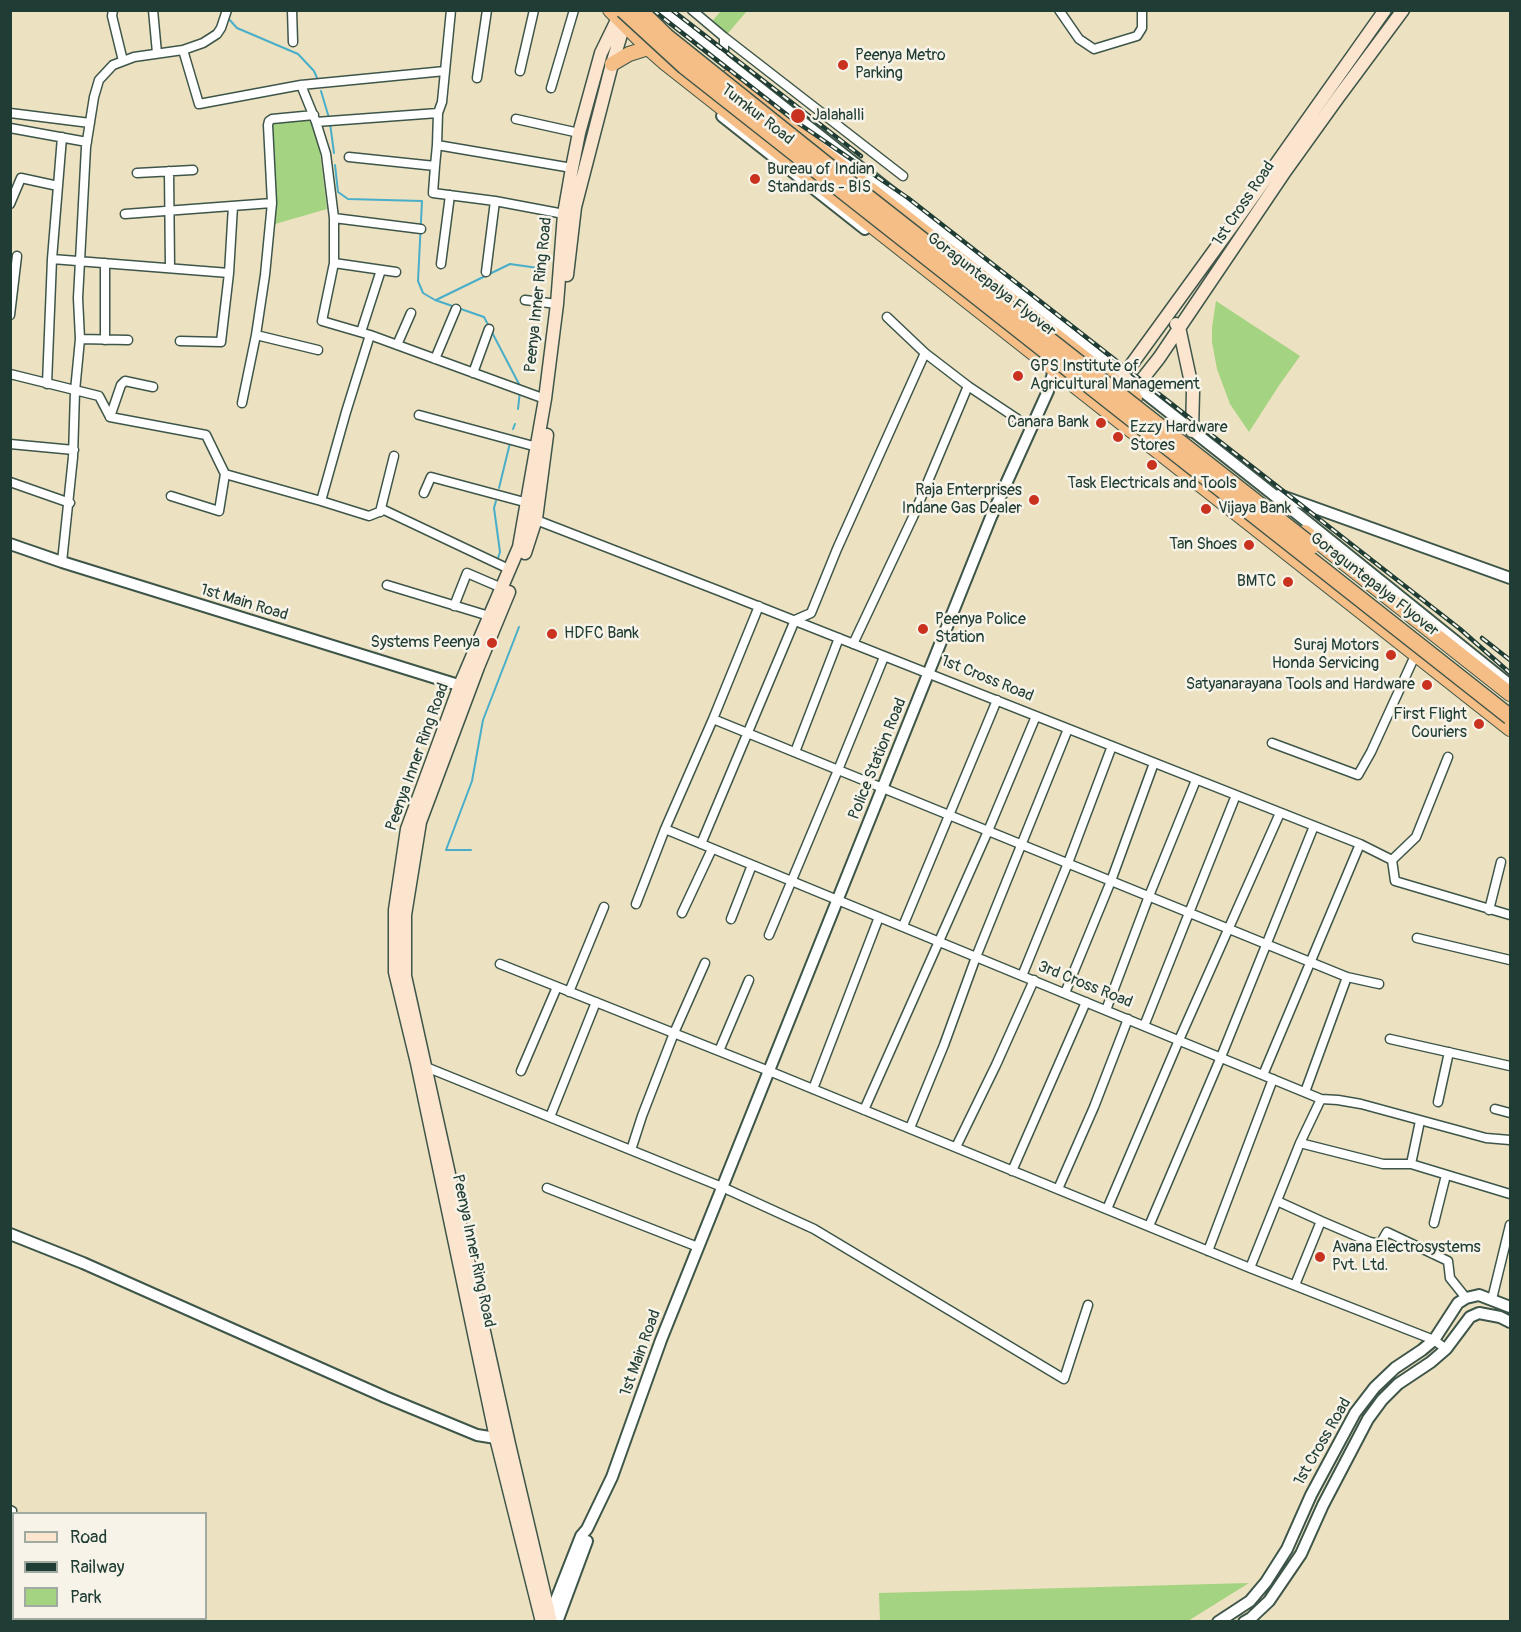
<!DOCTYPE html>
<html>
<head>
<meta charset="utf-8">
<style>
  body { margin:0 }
  #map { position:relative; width:1521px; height:1632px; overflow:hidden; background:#ece1c0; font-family:Pangolin,sans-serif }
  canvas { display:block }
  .frame { position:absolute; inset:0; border:12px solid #1f3d34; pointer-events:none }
  .legend { position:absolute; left:12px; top:1512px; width:195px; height:108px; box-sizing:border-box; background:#f7f3e8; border:2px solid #a1aaa0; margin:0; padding:8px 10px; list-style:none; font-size:18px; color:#1f3d34 }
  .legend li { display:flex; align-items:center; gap:12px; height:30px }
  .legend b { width:30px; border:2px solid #a1aaa0 }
</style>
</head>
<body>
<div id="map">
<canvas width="1521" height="1632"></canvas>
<div class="frame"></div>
<ul class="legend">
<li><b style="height:8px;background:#fbe5cf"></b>Road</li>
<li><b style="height:8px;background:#1f3d34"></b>Railway</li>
<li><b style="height:16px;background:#a4d381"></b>Park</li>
</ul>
</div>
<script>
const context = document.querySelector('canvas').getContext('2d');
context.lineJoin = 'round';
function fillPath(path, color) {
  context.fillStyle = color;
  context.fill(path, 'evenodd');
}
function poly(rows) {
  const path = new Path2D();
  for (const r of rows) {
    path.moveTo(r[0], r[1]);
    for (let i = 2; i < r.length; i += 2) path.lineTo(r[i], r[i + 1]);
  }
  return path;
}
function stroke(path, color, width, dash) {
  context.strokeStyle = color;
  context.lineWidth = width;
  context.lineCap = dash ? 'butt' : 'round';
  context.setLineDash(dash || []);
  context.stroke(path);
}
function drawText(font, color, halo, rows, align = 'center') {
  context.font = font + ' Pangolin,sans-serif';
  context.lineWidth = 5;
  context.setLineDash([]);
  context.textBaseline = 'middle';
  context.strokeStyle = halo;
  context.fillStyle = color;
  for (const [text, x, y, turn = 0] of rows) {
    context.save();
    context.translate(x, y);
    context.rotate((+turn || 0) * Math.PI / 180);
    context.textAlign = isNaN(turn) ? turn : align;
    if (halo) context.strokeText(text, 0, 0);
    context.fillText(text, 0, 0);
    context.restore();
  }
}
fillPath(poly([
  [721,11,747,11,723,39,708,26],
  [315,113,327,209,275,224,275,201,270,117],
  [1216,301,1300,356,1280,384,1249,432,1230,404,1217,369,1212,342,1212,328],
  [1249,1583,1188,1621,880,1621,879,1593]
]), '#a4d381');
stroke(poly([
  [227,17,237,28,298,54,314,71,317,78],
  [321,91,329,118],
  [330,123,334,153],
  [335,165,338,192,348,199,422,201,418,281,423,293,435,300,484,317,520,386],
  [436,300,510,264,545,269],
  [518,409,520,391],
  [513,429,515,424],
  [499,488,510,443],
  [496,501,494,508,500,552,498,558],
  [471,850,446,850,472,781,483,720,519,627]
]), '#49aec9', 2);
const minor = poly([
  [113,10,112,16,123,61],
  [153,10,157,53],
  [292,10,293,42],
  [451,10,442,102,438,113,437,145,572,168],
  [692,10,724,37,724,51,719,58],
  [1059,10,1079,39,1094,49,1137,36,1142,28,1142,10],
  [724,37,903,176],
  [183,50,199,104,301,85,445,71],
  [520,71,534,10],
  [477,78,487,10],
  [301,85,316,122,438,113],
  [551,88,574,10],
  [10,113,90,123],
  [516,119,579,133],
  [316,122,326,154,334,218,334,263,322,321,370,335,545,399],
  [10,128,87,142],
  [349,157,435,166,433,193,495,201,564,214],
  [435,166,437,145],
  [169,171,170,268],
  [137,173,193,170],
  [272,203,268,125,269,121,272,119,314,115],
  [10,204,21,178,58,186],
  [125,214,272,203,265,275,256,335,242,403],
  [334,218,421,229],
  [52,259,229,273],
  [334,263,396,272],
  [441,264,450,195],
  [486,272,495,201],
  [525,300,557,304],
  [10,315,17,256],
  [887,317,925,353],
  [361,332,381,270],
  [256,335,318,350],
  [370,335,346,412,321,501,369,516,384,510,511,570],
  [80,339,128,340],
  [105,340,105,263],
  [180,341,221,342,229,273,233,206],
  [397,345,411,313],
  [435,359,456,309],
  [473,373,489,329],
  [10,374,99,396,110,417,206,435,225,474,219,511,171,496],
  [47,384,52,259,62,137],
  [419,415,537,447],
  [110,417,121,385,125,381,153,387],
  [10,444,74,450],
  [225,474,321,501],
  [10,482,70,503],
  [424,493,431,477,528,503],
  [380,512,394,456],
  [531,518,722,592,1360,844,1392,860],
  [62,562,73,457,75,391,80,339,78,298,80,261,86,147,94,97,99,80,113,65,134,57,183,50,203,43,217,34,221,28,227,10],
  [387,585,489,616],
  [454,606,467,573,502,588],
  [853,644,913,517,968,386],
  [713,719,1347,977,1379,984],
  [1272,743,1358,775,1371,752,1413,660],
  [795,752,839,638],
  [1448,757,1416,837,1392,860,1395,881,1510,915],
  [665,829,1321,1099,1338,1100,1361,1104,1486,1138,1510,1140],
  [701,844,795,620,811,613,837,549,925,353,968,386,1031,428],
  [636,904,665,829,713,719,759,606],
  [1489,910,1501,862],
  [682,913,712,849],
  [731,919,752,865],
  [903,926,997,700],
  [769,935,838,770,884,657],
  [1417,938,1510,960],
  [500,964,769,1071,1250,1268,1434,1340,1446,1349],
  [1022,976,1068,863,1112,746],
  [569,992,604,907],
  [1065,993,1111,881,1154,763],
  [1106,1010,1149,896,1196,780],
  [1144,1026,1236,795],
  [1390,1039,1510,1066],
  [719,1051,749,980],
  [426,1067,722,1187,814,1229,1064,1379,1088,1305],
  [521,1071,557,987],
  [1263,1075,1360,844],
  [813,1089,879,917],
  [1305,1092,1347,977],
  [1438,1102,1449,1052],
  [1495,1109,1510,1113],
  [864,1110,988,831,1036,716],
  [550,1117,596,1002],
  [910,1128,944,1045,976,957,1068,729],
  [1300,1143,1383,1164,1411,1164,1510,1194],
  [956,1147,996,1065,1034,980],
  [631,1150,642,1116,674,1033,705,963],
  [1411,1164,1420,1121],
  [1012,1171,1086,1002],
  [547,1188,698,1247],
  [1058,1189,1094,1107,1128,1019],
  [1277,1201,1321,1221],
  [1107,1209,1179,1040,1280,813],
  [1434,1223,1446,1175],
  [1149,1226,1221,1057,1314,826],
  [1208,1251,1273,1079],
  [1250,1268,1300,1143,1321,1099],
  [1295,1285,1321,1221,1370,1242,1380,1244,1387,1232,1448,1261,1450,1278,1466,1298],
  [1492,1299,1510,1225],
  [10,1510,12,1511,10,1519],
  [10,1613,14,1614]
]);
const tertiary = poly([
  [661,10,1270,492,1510,685],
  [722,116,865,229],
  [1279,495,1510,578],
  [10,544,62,562,468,688],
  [10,1234,83,1263,385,1397,477,1435,502,1439],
  [546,1617,550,1615,581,1536,587,1529,612,1477,661,1340,991,517,1048,391,1054,370,1059,364],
  [557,1622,587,1541],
  [1218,1622,1250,1601,1266,1582,1287,1549,1311,1495,1355,1413,1375,1387,1395,1368,1422,1350,1434,1340,1458,1303,1466,1298,1479,1295,1510,1307],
  [1244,1622,1251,1618,1269,1601,1301,1554,1323,1505,1368,1419,1382,1400,1398,1384,1431,1362,1446,1349,1470,1317,1479,1313,1500,1317,1510,1322]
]);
const secondary = poly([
  [567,275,575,207,612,64,627,15],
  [1176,324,1179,327,1193,392,1192,431],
  [1113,390,1240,215,1385,10],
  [1125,401,1159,358,1286,170,1337,99,1403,10],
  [525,553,536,519,547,435],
  [509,592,478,667,420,822,405,915,405,976,509,1444,551,1622],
  [542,1622,496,1438,417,1063,395,972,395,910,407,829,460,685,519,547,545,399,557,304,564,214,572,168,579,133,601,53,621,12]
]);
const trunk = poly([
  [610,10,648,48,665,63,1510,729],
  [612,64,629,54,648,48],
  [728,77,1135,398],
  [1305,532,1510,694]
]);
stroke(minor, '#3e5649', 11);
stroke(tertiary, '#3e5649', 14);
stroke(secondary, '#3e5649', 15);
stroke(trunk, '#3e5649', 16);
stroke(minor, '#fff', 8);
stroke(tertiary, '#fff', 10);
stroke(secondary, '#fbe5cf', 12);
stroke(trunk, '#f6be87', 14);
const rail = poly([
  [653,10,795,121,908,198,1460,629,1510,673],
  [672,10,861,156],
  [1482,638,1510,660]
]);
stroke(rail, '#1f3d34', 4.5);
stroke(rail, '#f7f3e8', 2, [7]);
const motorwayBridge = poly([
  [623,10,684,66,1510,717],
  [639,10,666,36,851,184,1312,546]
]);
stroke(motorwayBridge, '#3e5649', 18, []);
stroke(motorwayBridge, '#f6be87', 15);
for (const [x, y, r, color] of [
  [843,65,6,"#c8321e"],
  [798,116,8,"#c8321e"],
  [755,179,6,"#c8321e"],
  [1018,376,6,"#c8321e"],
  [1101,423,6,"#c8321e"],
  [1118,437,6,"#c8321e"],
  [1152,465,6,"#c8321e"],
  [1034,500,6,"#c8321e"],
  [1206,509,6,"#c8321e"],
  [1249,545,6,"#c8321e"],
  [1288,582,6,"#c8321e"],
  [923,629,6,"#c8321e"],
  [552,634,6,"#c8321e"],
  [492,643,6,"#c8321e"],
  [1391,655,6,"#c8321e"],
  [1427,685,6,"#c8321e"],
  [1479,724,6,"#c8321e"],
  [1320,1257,6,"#c8321e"]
]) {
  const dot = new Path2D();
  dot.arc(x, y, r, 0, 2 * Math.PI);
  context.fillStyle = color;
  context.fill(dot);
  stroke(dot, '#f7f3e8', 2);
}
drawText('16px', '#1f3d34', '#f7f3e8', [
  ["Peenya Metro",855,56],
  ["Parking",855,74],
  ["Jalahalli",812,116],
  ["Bureau of Indian",767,170],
  ["Standards - BIS",767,188],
  ["GPS Institute of",1030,367],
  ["Agricultural Management",1030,385],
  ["Canara Bank",1089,423,"right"],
  ["Ezzy Hardware",1130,428],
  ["Stores",1130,446],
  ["Task Electricals and Tools",1152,484,"center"],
  ["Raja Enterprises",1022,491,"right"],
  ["Indane Gas Dealer",1022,509,"right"],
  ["Vijaya Bank",1218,509],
  ["Tan Shoes",1237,545,"right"],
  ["BMTC",1276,582,"right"],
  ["Peenya Police",935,620],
  ["Station",935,638],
  ["HDFC Bank",564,634],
  ["Systems Peenya",480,643,"right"],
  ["Suraj Motors",1379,646,"right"],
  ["Honda Servicing",1379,664,"right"],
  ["Satyanarayana Tools and Hardware",1415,685,"right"],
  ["First Flight",1467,715,"right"],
  ["Couriers",1467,733,"right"],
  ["Avana Electrosystems",1332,1248],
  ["Pvt. Ltd.",1332,1266]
], 'left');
drawText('16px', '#1f3d34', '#f7f3e8', [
  ["Tumkur Road",757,115,38],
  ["1st Cross Road",1244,204,-56],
  ["Goraguntepalya Flyover",991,285,38],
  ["Peenya Inner Ring Road",539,295,-84],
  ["Goraguntepalya Flyover",1374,585,38],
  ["1st Main Road",244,603,17],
  ["1st Cross Road",987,679,22],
  ["Peenya Inner Ring Road",418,757,-70],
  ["Police Station Road",878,759,-68],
  ["3rd Cross Road",1085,985,22],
  ["Peenya Inner Ring Road",473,1251,78],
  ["1st Main Road",641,1353,-70],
  ["1st Cross Road",1323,1442,-60]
]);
</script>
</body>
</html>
